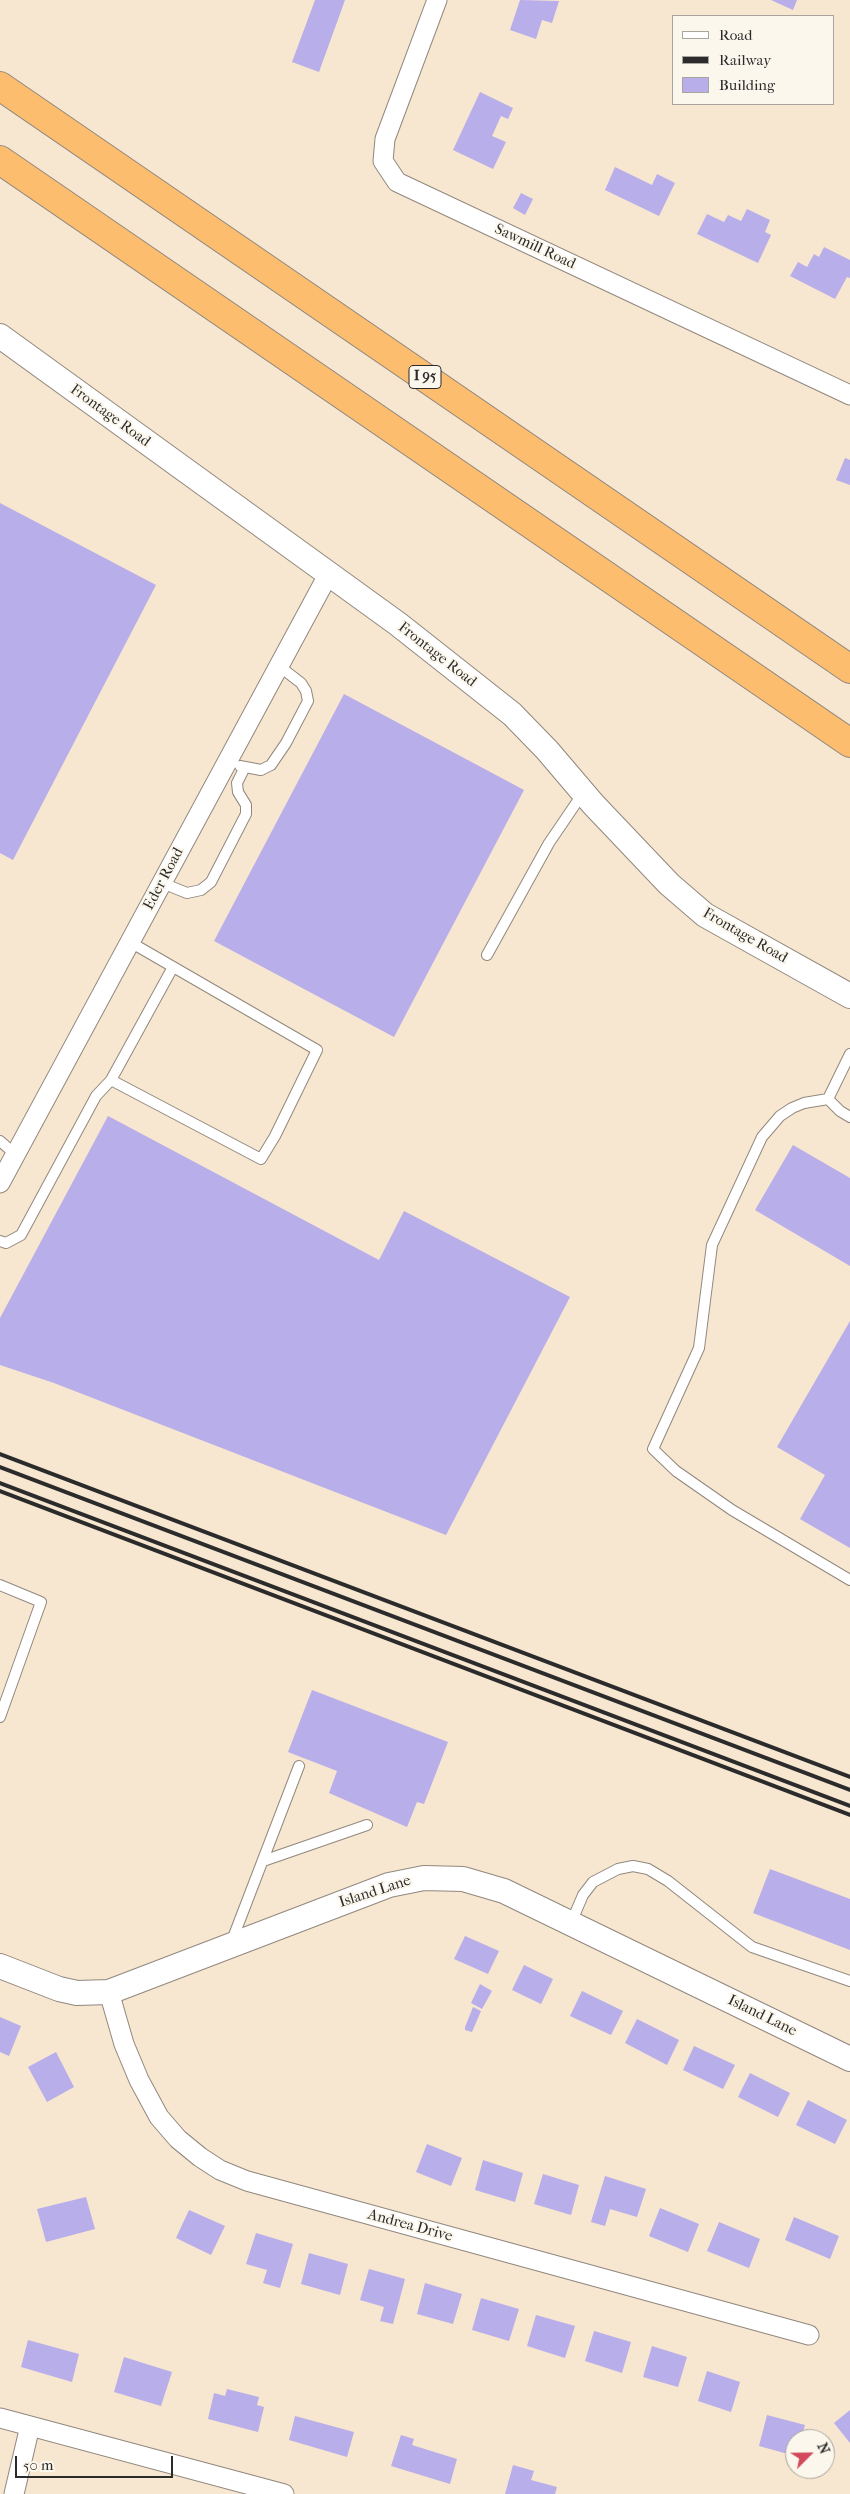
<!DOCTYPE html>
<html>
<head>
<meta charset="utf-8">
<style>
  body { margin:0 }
  #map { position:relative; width:850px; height:2494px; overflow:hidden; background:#f7e6d0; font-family:"IM FELL French Canon",serif }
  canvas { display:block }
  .legend { position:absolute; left:672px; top:15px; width:162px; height:90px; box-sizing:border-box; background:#fbf7ec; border:1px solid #a8a59f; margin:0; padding:6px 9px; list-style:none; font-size:15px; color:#2b2b2b }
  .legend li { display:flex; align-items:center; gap:10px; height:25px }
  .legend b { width:25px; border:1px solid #a8a59f }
  .north { position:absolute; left:785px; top:2429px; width:50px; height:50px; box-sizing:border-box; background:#fbf7ec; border:1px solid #a8a59f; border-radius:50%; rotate:67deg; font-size:14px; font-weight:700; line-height:20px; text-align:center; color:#2b2b2b }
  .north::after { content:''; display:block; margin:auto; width:18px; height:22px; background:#d1495b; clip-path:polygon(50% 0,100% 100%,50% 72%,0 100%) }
  .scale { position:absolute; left:15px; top:2456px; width:158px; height:22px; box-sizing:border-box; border:2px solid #2b2b2b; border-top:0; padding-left:6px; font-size:15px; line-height:18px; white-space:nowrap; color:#2b2b2b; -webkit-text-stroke:4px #fbf7ec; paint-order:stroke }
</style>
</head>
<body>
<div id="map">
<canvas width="850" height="2494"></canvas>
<ul class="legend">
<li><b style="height:6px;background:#fff"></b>Road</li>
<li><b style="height:6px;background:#2b2b2b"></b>Railway</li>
<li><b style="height:14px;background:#b8aee9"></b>Building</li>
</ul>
<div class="north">N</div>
<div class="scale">50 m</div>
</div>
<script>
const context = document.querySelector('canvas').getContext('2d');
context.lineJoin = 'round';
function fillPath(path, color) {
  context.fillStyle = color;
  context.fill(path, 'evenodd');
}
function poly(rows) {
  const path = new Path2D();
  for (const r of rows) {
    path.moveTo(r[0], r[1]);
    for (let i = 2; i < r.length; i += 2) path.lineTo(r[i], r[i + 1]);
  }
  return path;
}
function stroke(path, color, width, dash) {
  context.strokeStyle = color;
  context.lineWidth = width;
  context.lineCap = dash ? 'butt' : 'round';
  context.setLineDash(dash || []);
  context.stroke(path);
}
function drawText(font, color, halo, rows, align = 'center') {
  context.font = font + ' "IM FELL French Canon",serif';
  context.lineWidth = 4;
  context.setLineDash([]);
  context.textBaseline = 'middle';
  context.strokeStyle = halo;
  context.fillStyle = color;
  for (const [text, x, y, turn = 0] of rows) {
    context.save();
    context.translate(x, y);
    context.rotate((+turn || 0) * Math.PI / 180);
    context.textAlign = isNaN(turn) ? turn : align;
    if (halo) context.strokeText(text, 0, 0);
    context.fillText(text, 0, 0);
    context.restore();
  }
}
fillPath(poly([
  [315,0,345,0,319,72,292,62],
  [520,0,559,1,552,23,542,20,536,39,510,30],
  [771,0,797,0,793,10],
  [480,92,513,108,508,119,501,116,492,136,506,142,493,169,453,150],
  [615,167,652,185,657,174,675,183,659,216,605,190],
  [521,193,533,199,525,215,513,208],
  [747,209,770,220,765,232,771,235,758,263,697,234,707,214,724,222,728,215,741,221],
  [824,247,850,260,850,278,847,277,835,299,790,276,798,262,807,267,814,254,819,257],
  [845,458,850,460,850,485,836,480],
  [0,503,156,585,13,860,0,853],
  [344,694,524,790,394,1037,214,941],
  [108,1116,379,1260,404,1211,570,1297,446,1535,54,1383,0,1365,0,1318],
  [793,1145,850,1178,850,1266,755,1210],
  [850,1321,850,1548,800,1519,825,1475,777,1447],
  [312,1690,448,1742,424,1804,417,1802,407,1827,329,1793,337,1771,288,1752],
  [770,1869,850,1899,850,1950,753,1913],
  [465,1936,499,1951,488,1974,454,1959],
  [524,1965,553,1979,541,2004,512,1990],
  [480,1984,492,1991,482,2009,471,2003],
  [582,1991,623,2011,611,2035,570,2016],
  [473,2007,481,2011,472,2032,465,2030,465,2027],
  [0,2017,21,2026,9,2056,0,2052],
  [637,2019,679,2040,667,2065,625,2043],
  [694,2046,735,2065,723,2089,683,2070],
  [56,2052,74,2087,47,2102,28,2067],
  [750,2073,790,2093,778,2117,738,2097],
  [808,2100,847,2120,835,2144,796,2125],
  [427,2144,462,2158,451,2186,416,2172],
  [483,2160,523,2173,515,2202,475,2190],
  [543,2174,579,2185,571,2215,534,2204],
  [605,2176,646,2189,637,2217,610,2209,605,2226,591,2222],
  [86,2197,95,2229,46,2242,37,2209],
  [660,2208,699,2224,688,2252,649,2236],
  [189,2210,225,2226,211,2255,176,2238],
  [794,2217,839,2236,830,2259,785,2240],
  [719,2222,760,2239,749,2268,707,2251],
  [256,2233,293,2244,280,2288,263,2283,267,2270,246,2264],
  [309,2253,348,2264,340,2295,301,2284],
  [369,2269,405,2279,393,2324,380,2321,384,2307,360,2300],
  [425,2283,462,2294,453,2324,417,2314],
  [481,2298,519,2309,509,2341,472,2330],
  [536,2315,575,2326,565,2358,527,2346],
  [594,2331,631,2342,622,2373,585,2361],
  [28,2340,79,2354,72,2382,21,2367],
  [652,2346,687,2357,678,2387,643,2377],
  [124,2357,172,2372,161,2406,114,2392],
  [707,2371,740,2382,731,2412,698,2401],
  [227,2389,259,2397,257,2405,264,2407,258,2432,208,2419,214,2393,225,2396],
  [850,2410,850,2443,834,2423],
  [767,2415,805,2425,801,2439,795,2439,795,2456,759,2446],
  [295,2416,354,2432,347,2457,289,2440],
  [401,2435,414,2439,412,2445,457,2459,450,2484,391,2466],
  [513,2465,534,2471,531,2480,557,2487,555,2494,505,2494]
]), '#b8aee9');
const service = poly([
  [240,766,261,770,271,765,286,743,308,701,306,691,301,683,279,666],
  [162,883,187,893,201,890,211,882,246,814,246,805,238,792,237,783,245,767],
  [487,955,549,843,583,793],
  [850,1054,828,1099,840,1111,850,1117],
  [111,1080,173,967],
  [828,1099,804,1103,792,1108,780,1116,762,1137,712,1245,699,1348,653,1449,676,1471,732,1510,850,1580],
  [0,1141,15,1154],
  [0,1241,6,1243,21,1235,96,1096,111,1080,261,1159,275,1136,317,1050,130,942],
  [0,1585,41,1602,0,1717],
  [263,1861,367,1825],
  [571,1923,583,1895,593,1882,618,1869,633,1866,648,1869,668,1881,752,1947,850,1981],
  [231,1943,299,1766]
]);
const minor = poly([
  [437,0,385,139,383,161,397,182,850,395],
  [0,1183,328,575],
  [109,1992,124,2044,139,2080,159,2117,178,2139,200,2157,220,2170,247,2181,809,2335],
  [0,2418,284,2494],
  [14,2494,30,2426]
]);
const tertiary = poly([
  [0,336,398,624,512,714,547,750,593,804,669,884,705,915,850,996],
  [0,1966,59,1989,77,1993,109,1992,389,1885,424,1878,463,1879,504,1891,850,2059]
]);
const motorway = poly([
  [0,86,850,669],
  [0,160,850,743]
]);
stroke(service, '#91887e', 12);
stroke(minor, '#91887e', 21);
stroke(tertiary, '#91887e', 26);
stroke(motorway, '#91887e', 30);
stroke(service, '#fff', 10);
stroke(minor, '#fff', 19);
stroke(tertiary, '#fff', 24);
stroke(motorway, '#fcbd6f', 28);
stroke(poly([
  [0,1454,850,1777],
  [0,1467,850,1790],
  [0,1483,850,1806],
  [0,1491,850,1815]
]), '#2b2b2b', 4);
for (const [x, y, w] of [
  [425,377,32]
]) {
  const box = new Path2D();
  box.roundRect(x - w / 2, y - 11.5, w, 23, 4);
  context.fillStyle = '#fbf7ec';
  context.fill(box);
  stroke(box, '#2b2b2b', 1);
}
drawText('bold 14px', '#2b2b2b', null, [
  ["I 95",425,377]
]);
drawText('15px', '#2b2b2b', '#fbf7ec', [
  ["Sawmill Road",535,247,25],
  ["Frontage Road",110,416,36],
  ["Frontage Road",437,655,38],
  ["Eder Road",164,879,-62],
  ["Frontage Road",745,936,30],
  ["Island Lane",375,1892,-18],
  ["Island Lane",762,2016,26],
  ["Andrea Drive",410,2226,15]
]);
</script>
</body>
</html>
